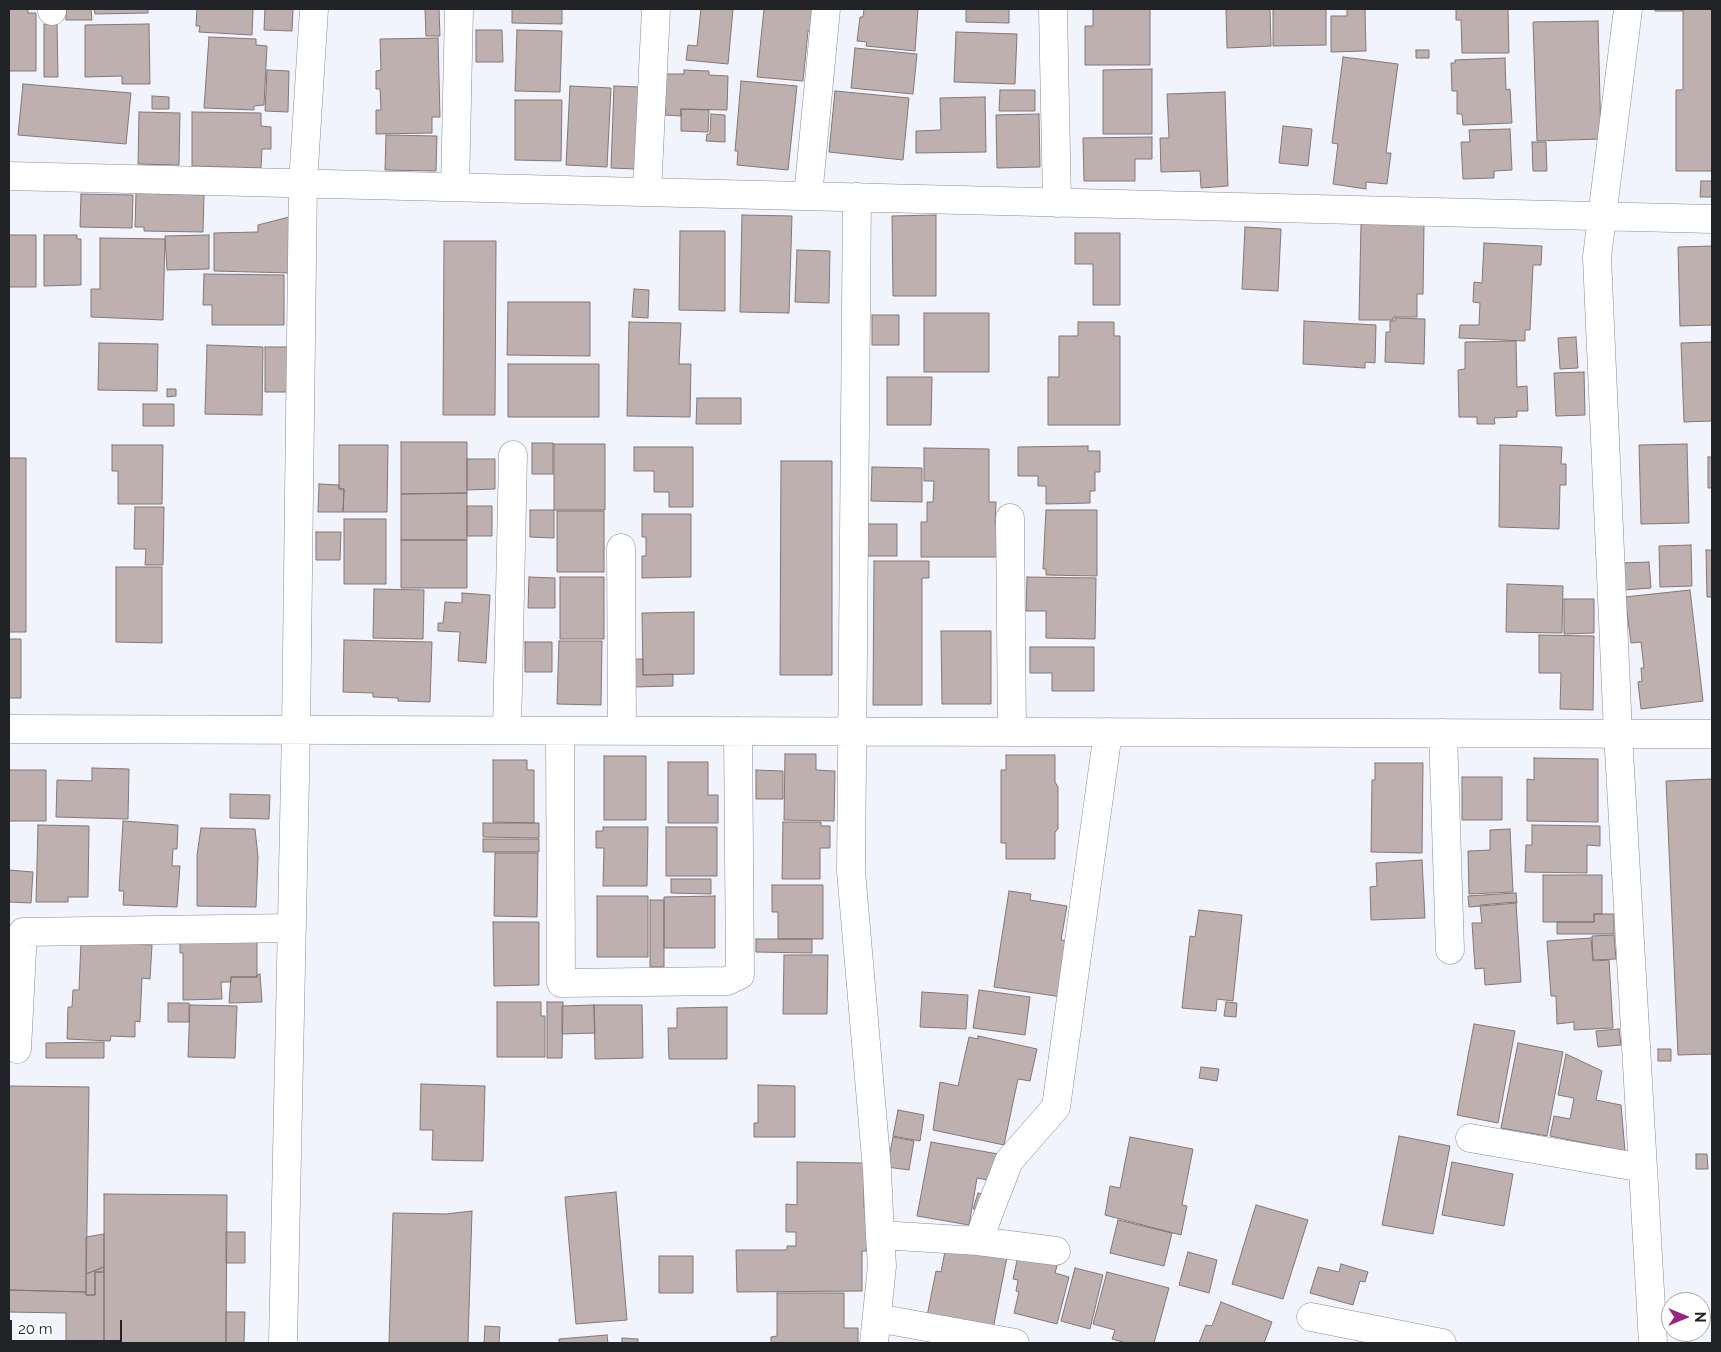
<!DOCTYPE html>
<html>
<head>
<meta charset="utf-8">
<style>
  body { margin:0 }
  #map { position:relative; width:1721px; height:1352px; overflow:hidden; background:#f1f4fd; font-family:Raleway,sans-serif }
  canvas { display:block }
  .frame { position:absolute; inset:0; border:10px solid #222327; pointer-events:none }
  .north { position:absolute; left:1661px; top:1292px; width:50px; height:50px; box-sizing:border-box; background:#fff; border:1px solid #a7a7a9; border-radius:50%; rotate:90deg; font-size:14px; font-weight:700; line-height:20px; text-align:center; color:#222327 }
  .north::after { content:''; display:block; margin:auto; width:18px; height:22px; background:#992581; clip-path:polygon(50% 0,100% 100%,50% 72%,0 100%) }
  .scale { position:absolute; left:10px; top:1320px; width:112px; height:22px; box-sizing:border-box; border:2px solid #222327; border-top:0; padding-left:6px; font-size:15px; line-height:18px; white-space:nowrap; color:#222327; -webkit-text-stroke:4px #fff; paint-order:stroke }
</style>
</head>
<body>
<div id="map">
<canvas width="1721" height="1352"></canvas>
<div class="frame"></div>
<div class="north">N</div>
<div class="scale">20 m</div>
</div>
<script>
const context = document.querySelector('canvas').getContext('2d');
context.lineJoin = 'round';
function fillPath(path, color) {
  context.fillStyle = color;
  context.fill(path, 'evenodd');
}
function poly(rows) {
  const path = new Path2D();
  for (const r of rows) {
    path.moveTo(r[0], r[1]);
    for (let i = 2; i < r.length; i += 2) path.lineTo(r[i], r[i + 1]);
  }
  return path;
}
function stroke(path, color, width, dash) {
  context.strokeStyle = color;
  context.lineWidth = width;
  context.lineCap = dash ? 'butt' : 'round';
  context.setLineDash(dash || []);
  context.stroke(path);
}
const building = poly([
  [9,9,28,9,28,13,36,13,36,71,9,71,9,9],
  [66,9,91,9,92,20,66,20,66,9],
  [94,9,148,9,148,13,95,14,94,9],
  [197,9,253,9,252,35,199,32,200,26,196,26,197,9],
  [265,9,293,9,292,31,264,30,265,9],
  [425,9,439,9,440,36,426,36,425,9],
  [512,9,562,9,562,24,512,23,512,9],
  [701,9,733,9,728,64,686,60,688,45,697,46,701,9],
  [764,9,814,9,812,31,808,31,803,81,757,77,764,9],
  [864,9,918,9,915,51,866,46,867,42,857,41,860,17,863,17,864,9],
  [966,9,1009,9,1009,23,966,22,966,9],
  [1093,9,1150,9,1150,65,1085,65,1085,26,1093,26,1093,9],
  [1226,9,1270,9,1271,46,1227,48,1226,9],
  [1273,9,1326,9,1326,45,1273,46,1273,9],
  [1347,9,1365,9,1366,51,1331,52,1331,16,1347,16,1347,9],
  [1456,9,1508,9,1509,53,1462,53,1461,20,1456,20,1456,9],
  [1655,9,1683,9,1683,11,1655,11,1655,9],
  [1683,9,1712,9,1712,171,1676,171,1676,90,1683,90,1683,9],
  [1598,21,1601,139,1537,141,1533,22,1598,21],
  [57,23,58,77,44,77,44,24,57,23],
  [149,24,150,84,122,84,122,76,85,77,85,25,149,24],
  [476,30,502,30,503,62,476,62,476,30],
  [517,30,562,31,560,92,515,91,517,30],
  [956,32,1017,34,1015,84,954,82,956,32],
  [209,37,256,39,256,45,267,46,264,105,254,106,254,110,204,108,209,37],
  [438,38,440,117,432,117,432,133,376,134,376,110,381,110,380,89,376,89,376,71,381,70,380,39,438,38],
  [855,48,917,54,913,94,851,88,855,48],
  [1416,50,1429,50,1429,58,1416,58,1416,50],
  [1343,57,1398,64,1386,153,1391,153,1387,184,1366,182,1366,189,1333,184,1338,144,1332,143,1343,57],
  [1505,58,1506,90,1510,89,1512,123,1463,125,1462,114,1457,114,1457,91,1452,91,1451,63,1455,63,1455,60,1505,58],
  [1152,69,1152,134,1103,134,1103,70,1152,69],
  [267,70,289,71,288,112,265,111,267,70],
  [684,70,709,71,709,75,728,76,727,110,681,109,681,116,665,115,666,108,661,108,663,74,684,74,684,70],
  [741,81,797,86,788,170,737,165,738,151,735,151,741,81],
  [23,84,131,93,126,144,18,135,23,84],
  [570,86,611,88,607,167,566,165,570,86],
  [614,86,639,87,636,169,611,168,614,86],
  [1000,90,1035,90,1035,111,999,111,1000,90],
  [835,91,909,98,903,160,829,152,835,91],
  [1225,92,1228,186,1201,188,1200,171,1161,172,1160,138,1169,138,1167,94,1225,92],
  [152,96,169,97,169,109,152,109,152,96],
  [985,97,986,152,916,153,916,131,941,130,940,98,985,97],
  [515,100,562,100,561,161,515,160,515,100],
  [681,109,709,110,708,132,681,131,681,109],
  [139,112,180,113,179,165,138,164,139,112],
  [192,112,261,113,261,126,271,127,271,149,262,149,261,168,192,166,192,112],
  [711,114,725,115,725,142,706,141,707,134,710,134,711,114],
  [1039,114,1040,167,997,168,996,115,1039,114],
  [1283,126,1312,129,1308,166,1279,163,1283,126],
  [1510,129,1512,170,1494,171,1494,178,1463,179,1461,142,1470,142,1469,130,1510,129],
  [386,135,437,136,436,171,385,170,386,135],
  [1152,137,1152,159,1135,159,1135,181,1084,181,1083,138,1152,137],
  [1532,142,1546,142,1547,171,1533,171,1532,142],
  [1701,181,1712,181,1712,197,1700,197,1701,181],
  [136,193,204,195,203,232,144,231,144,227,135,227,136,193],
  [81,194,133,195,132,228,80,227,81,194],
  [742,215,792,216,789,313,740,312,742,215],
  [936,215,936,296,893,296,892,216,936,215],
  [289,217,291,273,214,271,214,233,258,232,258,225,289,217],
  [1361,224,1424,225,1423,294,1417,294,1417,317,1393,317,1393,320,1359,320,1361,224],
  [1245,227,1281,229,1278,291,1242,289,1245,227],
  [680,231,725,231,725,311,679,310,680,231],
  [1075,233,1120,233,1120,305,1093,305,1093,264,1075,264,1075,233],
  [9,235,36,235,36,287,9,287,9,235],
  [44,235,77,235,77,239,81,239,81,285,44,286,44,235],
  [209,235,209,269,167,270,165,236,209,235],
  [100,238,165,239,163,320,91,317,91,289,100,289,100,238],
  [444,241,496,241,495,415,443,415,444,241],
  [1484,243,1542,246,1541,265,1533,265,1530,330,1525,330,1525,341,1459,338,1460,325,1479,325,1480,303,1473,302,1474,282,1482,283,1484,243],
  [1712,246,1712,325,1680,326,1678,247,1712,246],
  [797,250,830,251,829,303,795,302,797,250],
  [204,274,284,275,284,325,212,325,212,305,203,305,204,274],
  [634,289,649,290,648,318,632,317,634,289],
  [508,302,590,302,590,356,507,355,508,302],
  [924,313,989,313,989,372,924,372,924,313],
  [872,315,899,315,899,345,872,345,872,315],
  [1395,318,1425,319,1424,364,1385,362,1386,332,1390,332,1390,321,1395,321,1395,318],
  [1304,321,1376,325,1375,363,1365,362,1365,368,1303,364,1304,321],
  [629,322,681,323,679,364,691,364,690,417,627,416,629,322],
  [1078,322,1114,322,1114,336,1120,336,1120,425,1048,425,1048,377,1059,377,1059,336,1078,336,1078,322],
  [1576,337,1578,368,1560,369,1558,338,1576,337],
  [1516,341,1517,387,1527,386,1528,411,1517,411,1517,417,1494,418,1495,424,1477,424,1477,417,1459,417,1458,370,1465,369,1465,342,1516,341],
  [1712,342,1712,421,1684,422,1681,343,1712,342],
  [99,343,158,344,157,391,98,390,99,343],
  [207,345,263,347,262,415,205,414,207,345],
  [265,347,289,347,289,392,265,392,265,347],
  [508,364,599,364,599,417,508,417,508,364],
  [1584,372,1585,415,1556,416,1554,373,1584,372],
  [887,377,932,377,931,425,887,425,887,377],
  [167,389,176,389,176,396,167,397,167,389],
  [697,398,741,398,741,424,696,424,697,398],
  [143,404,174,404,174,426,143,426,143,404],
  [401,442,467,442,467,493,401,494,401,442],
  [532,443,553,443,553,474,532,474,532,443],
  [554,444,605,444,605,510,554,510,554,444],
  [1687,444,1689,523,1641,524,1639,445,1687,444],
  [112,445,163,445,162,504,118,504,118,471,112,471,112,445],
  [339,445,388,445,387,512,343,512,344,489,339,489,339,445],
  [1500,445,1562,447,1561,464,1566,464,1566,485,1560,485,1559,529,1499,527,1500,445],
  [1088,446,1088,451,1100,451,1100,472,1095,472,1095,491,1090,491,1090,503,1046,504,1046,486,1038,486,1038,476,1018,476,1018,447,1088,446],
  [634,447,693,447,693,507,669,507,669,492,654,492,654,471,634,471,634,447],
  [924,448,989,449,989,502,996,502,995,524,1000,524,1000,557,921,557,921,522,927,522,927,502,933,502,934,481,924,481,924,448],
  [1708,457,1712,457,1712,488,1708,488,1708,457],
  [9,458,26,458,26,632,9,632,9,458],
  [467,459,495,459,495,489,467,490,467,459],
  [781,461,832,461,832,675,780,675,781,461],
  [872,467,922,468,922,502,871,501,872,467],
  [319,484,339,485,339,489,344,489,343,512,318,512,319,484],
  [467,493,467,540,401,540,401,494,467,493],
  [467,506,492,506,492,536,467,536,467,506],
  [135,507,164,507,163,565,145,565,146,549,134,549,135,507],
  [530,510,554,510,554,538,530,537,530,510],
  [1046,510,1097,510,1097,576,1046,575,1046,569,1043,569,1046,510],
  [557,511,604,511,604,572,557,572,557,511],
  [642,514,691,514,691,577,642,578,642,556,646,556,646,537,642,537,642,514],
  [344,519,386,519,386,584,344,584,344,519],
  [866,524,897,524,897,556,866,556,866,524],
  [316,532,341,532,340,560,316,560,316,532],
  [401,540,467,540,467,588,401,588,401,540],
  [1691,545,1692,586,1660,587,1659,546,1691,545],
  [1706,550,1712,550,1712,597,1707,597,1706,550],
  [874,561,929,561,929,578,922,578,922,705,873,705,874,561],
  [1649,562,1651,588,1624,590,1623,563,1649,562],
  [116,567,162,567,162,643,116,642,116,567],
  [529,577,555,578,555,608,528,608,529,577],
  [560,577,604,577,604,639,560,639,560,577],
  [1027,577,1096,578,1095,639,1046,638,1046,611,1026,611,1027,577],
  [1507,584,1563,586,1562,633,1506,632,1507,584],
  [374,589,424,590,423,639,373,638,374,589],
  [1690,590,1703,701,1641,709,1638,682,1642,681,1641,668,1644,668,1641,642,1631,643,1625,597,1690,590],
  [462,593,490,595,486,663,458,661,460,632,438,631,438,623,443,623,445,602,462,603,462,593],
  [1564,599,1594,599,1594,633,1564,634,1564,599],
  [694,612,694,674,643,675,642,613,694,612],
  [941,631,991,631,991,704,942,704,941,631],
  [1539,635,1594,636,1593,710,1560,709,1561,673,1539,673,1539,635],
  [9,639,21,639,21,698,9,698,9,639],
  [344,640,432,642,430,702,398,701,398,698,373,697,373,693,343,692,344,640],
  [559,641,602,641,601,705,557,704,559,641],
  [525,642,552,642,552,672,525,672,525,642],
  [1030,647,1094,647,1094,691,1052,691,1052,673,1030,673,1030,647],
  [631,659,643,659,643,675,673,674,673,686,632,687,631,659],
  [785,754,816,754,816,770,835,771,834,821,784,820,785,754],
  [1006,755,1055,755,1055,782,1058,787,1058,829,1055,832,1055,859,1006,859,1006,843,1001,843,1001,770,1006,770,1006,755],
  [604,756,646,756,646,820,604,820,604,756],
  [1534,758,1598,759,1598,822,1527,821,1527,779,1534,780,1534,758],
  [493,760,527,760,527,770,534,770,534,823,493,822,493,760],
  [668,762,708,762,708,795,718,795,718,823,668,823,668,762],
  [1375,763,1423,763,1422,853,1371,852,1372,780,1375,780,1375,763],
  [92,768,129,769,128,819,56,817,57,780,92,781,92,768],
  [9,770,46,770,46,821,9,821,9,770],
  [756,770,783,771,783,799,756,799,756,770],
  [1462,777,1502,777,1502,820,1462,820,1462,777],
  [1712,779,1712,1054,1678,1055,1666,781,1712,779],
  [230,794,270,795,269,819,230,818,230,794],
  [123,821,178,825,177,849,173,849,172,866,180,866,177,907,123,905,124,891,119,891,123,821],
  [783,822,821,822,821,826,830,826,830,848,820,848,820,879,782,879,783,822],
  [483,823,539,823,539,838,483,837,483,823],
  [38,825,89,826,88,897,68,897,68,902,36,902,38,825],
  [1532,825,1600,826,1600,846,1587,845,1587,873,1525,872,1526,845,1532,845,1532,825],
  [603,827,648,827,647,886,603,886,604,848,596,848,596,831,603,831,603,827],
  [666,827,717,827,717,876,666,876,666,827],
  [201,828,255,829,258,857,256,907,197,906,197,855,201,828],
  [1510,829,1513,892,1469,894,1468,851,1490,850,1490,830,1510,829],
  [483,839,539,839,539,852,483,852,483,839],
  [495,853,538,853,537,917,494,916,495,853],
  [1422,860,1425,918,1371,920,1370,887,1377,886,1376,863,1422,860],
  [9,870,33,872,31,903,9,902,9,870],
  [1543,875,1602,875,1602,914,1594,914,1594,922,1543,922,1543,875],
  [671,879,711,879,711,894,671,893,671,879],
  [772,885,823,885,823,939,778,939,778,912,772,912,772,885],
  [1009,891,1031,894,1030,900,1067,906,1061,940,1071,941,1062,997,994,987,1009,891],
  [1516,893,1517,903,1469,907,1468,896,1516,893],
  [597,896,648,896,648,957,597,957,597,896],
  [715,896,715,948,664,948,664,897,715,896],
  [650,900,664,900,664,967,650,967,650,900],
  [1516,902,1521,982,1485,985,1484,968,1475,969,1472,923,1482,923,1480,905,1516,902],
  [1199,910,1242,915,1233,1001,1217,999,1216,1011,1182,1008,1190,936,1195,937,1199,910],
  [1594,914,1614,914,1614,934,1557,934,1557,922,1594,922,1594,914],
  [493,922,539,922,539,985,494,986,493,922],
  [1614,935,1616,959,1593,960,1592,936,1614,935],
  [1591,938,1593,961,1609,960,1613,1028,1574,1030,1574,1022,1557,1024,1556,996,1551,996,1547,941,1591,938],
  [756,939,812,939,812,953,756,952,756,939],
  [81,942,152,945,150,979,142,978,140,1022,135,1021,135,1037,111,1036,110,1041,67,1039,68,1007,72,1007,73,990,79,990,81,942],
  [257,942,257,977,231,977,231,982,221,982,222,999,183,1000,183,953,180,953,180,943,257,942],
  [784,955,828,955,827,1014,783,1014,784,955],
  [260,974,262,1002,229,1003,231,977,257,977,257,975,260,974],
  [979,990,1030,997,1025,1035,973,1028,979,990],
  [922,992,968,995,966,1029,920,1027,922,992],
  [497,1002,541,1002,541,1016,545,1016,545,1057,497,1057,497,1002],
  [547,1002,563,1002,562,1058,547,1058,547,1002],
  [1226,1002,1237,1003,1236,1017,1224,1016,1226,1002],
  [168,1003,189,1003,189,1022,168,1022,168,1003],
  [190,1005,237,1006,235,1058,188,1057,190,1005],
  [594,1005,595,1033,562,1034,562,1006,594,1005],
  [594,1005,642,1005,643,1058,595,1059,594,1005],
  [727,1007,727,1059,669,1059,668,1028,677,1028,677,1008,727,1007],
  [1474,1024,1515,1031,1498,1123,1457,1115,1474,1024],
  [1619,1029,1621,1045,1598,1047,1596,1031,1619,1029],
  [978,1036,1037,1049,1030,1081,1018,1079,1004,1145,933,1130,940,1082,958,1086,969,1037,978,1039,978,1036],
  [104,1042,104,1058,46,1058,46,1043,104,1042],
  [1518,1043,1563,1052,1547,1136,1501,1128,1518,1043],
  [1658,1049,1671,1049,1671,1061,1658,1061,1658,1049],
  [1566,1054,1602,1071,1596,1100,1621,1105,1625,1151,1550,1136,1554,1116,1570,1119,1574,1098,1558,1095,1566,1054],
  [1201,1067,1219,1069,1217,1081,1199,1078,1201,1067],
  [421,1084,485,1086,483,1161,432,1160,433,1130,420,1130,421,1084],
  [758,1085,795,1086,795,1137,754,1137,754,1123,758,1123,758,1085],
  [9,1086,89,1087,86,1292,9,1290,9,1086],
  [898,1110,924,1115,920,1141,893,1136,898,1110],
  [1399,1136,1450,1146,1433,1234,1382,1225,1399,1136],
  [893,1137,914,1141,909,1170,887,1167,893,1137],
  [1130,1137,1193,1149,1182,1205,1187,1206,1181,1235,1105,1215,1110,1186,1120,1188,1130,1137],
  [931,1142,998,1154,993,1181,977,1178,969,1225,917,1216,931,1142],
  [1696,1154,1707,1154,1708,1169,1696,1169,1696,1154],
  [797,1162,864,1163,864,1208,870,1208,869,1251,862,1251,862,1291,737,1292,736,1250,787,1250,787,1246,796,1246,796,1232,786,1232,786,1204,797,1205,797,1162],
  [1452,1162,1513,1174,1504,1226,1442,1215,1452,1162],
  [616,1192,627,1320,576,1324,565,1197,616,1192],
  [978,1193,989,1196,984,1212,973,1209,978,1193],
  [104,1194,227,1195,226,1343,104,1343,104,1194],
  [1256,1205,1308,1220,1283,1299,1232,1284,1256,1205],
  [472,1211,468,1343,389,1343,393,1213,446,1214,472,1211],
  [1118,1220,1172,1233,1164,1266,1110,1253,1118,1220],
  [226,1232,245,1232,245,1263,226,1263,226,1232],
  [104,1234,104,1267,86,1274,86,1237,104,1234],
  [946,1246,1007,1257,993,1329,927,1316,936,1271,941,1272,946,1246],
  [1188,1252,1217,1260,1209,1293,1179,1285,1188,1252],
  [659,1256,693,1256,693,1293,659,1293,659,1256],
  [1018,1256,1058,1262,1055,1273,1069,1277,1057,1324,1014,1313,1019,1292,1016,1291,1018,1280,1013,1279,1018,1256],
  [1341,1264,1368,1272,1365,1282,1360,1281,1353,1305,1310,1293,1318,1267,1339,1272,1341,1264],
  [104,1267,104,1272,95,1272,95,1295,86,1295,86,1274,104,1267],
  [1075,1268,1103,1275,1090,1329,1061,1321,1075,1268],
  [95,1272,104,1272,104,1343,66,1343,66,1313,9,1312,9,1290,86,1292,86,1295,95,1295,95,1272],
  [1107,1272,1169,1288,1154,1343,1126,1343,1112,1339,1115,1330,1093,1324,1107,1272],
  [777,1293,844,1293,844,1328,858,1328,858,1343,771,1343,771,1337,777,1336,777,1293],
  [1221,1302,1272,1322,1264,1343,1199,1343,1206,1325,1212,1326,1221,1302],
  [226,1312,245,1312,244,1343,226,1343,226,1312],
  [485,1326,500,1327,499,1343,484,1343,485,1326],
  [607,1335,608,1343,559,1343,559,1339,607,1335],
  [622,1338,638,1339,638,1343,622,1343,622,1338]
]);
fillPath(building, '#beb0ae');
stroke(building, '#837775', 1);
const minor = poly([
  [52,9,52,11],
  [1053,9,1057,203],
  [1628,9,1597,257,1618,733,1653,1343],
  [9,176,1712,219],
  [455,187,459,9],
  [647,192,656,9],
  [808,196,826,9],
  [857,197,851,871,877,1170,880,1235,882,1266,874,1343],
  [1010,518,1012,732],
  [621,548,622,731],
  [9,729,1712,734],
  [507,730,513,455],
  [560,731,561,983,727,981,740,975,738,731],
  [1443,733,1450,950],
  [17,1049,23,932,292,928],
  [1470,1138,1643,1168],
  [880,1235,978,1241,1009,1161,1056,1107,1108,732],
  [978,1241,1056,1251],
  [1311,1317,1442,1343],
  [877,1318,1015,1343],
  [283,1343,296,730,303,183,314,9]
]);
stroke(minor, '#898c97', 29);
stroke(minor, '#fff', 28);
</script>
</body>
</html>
